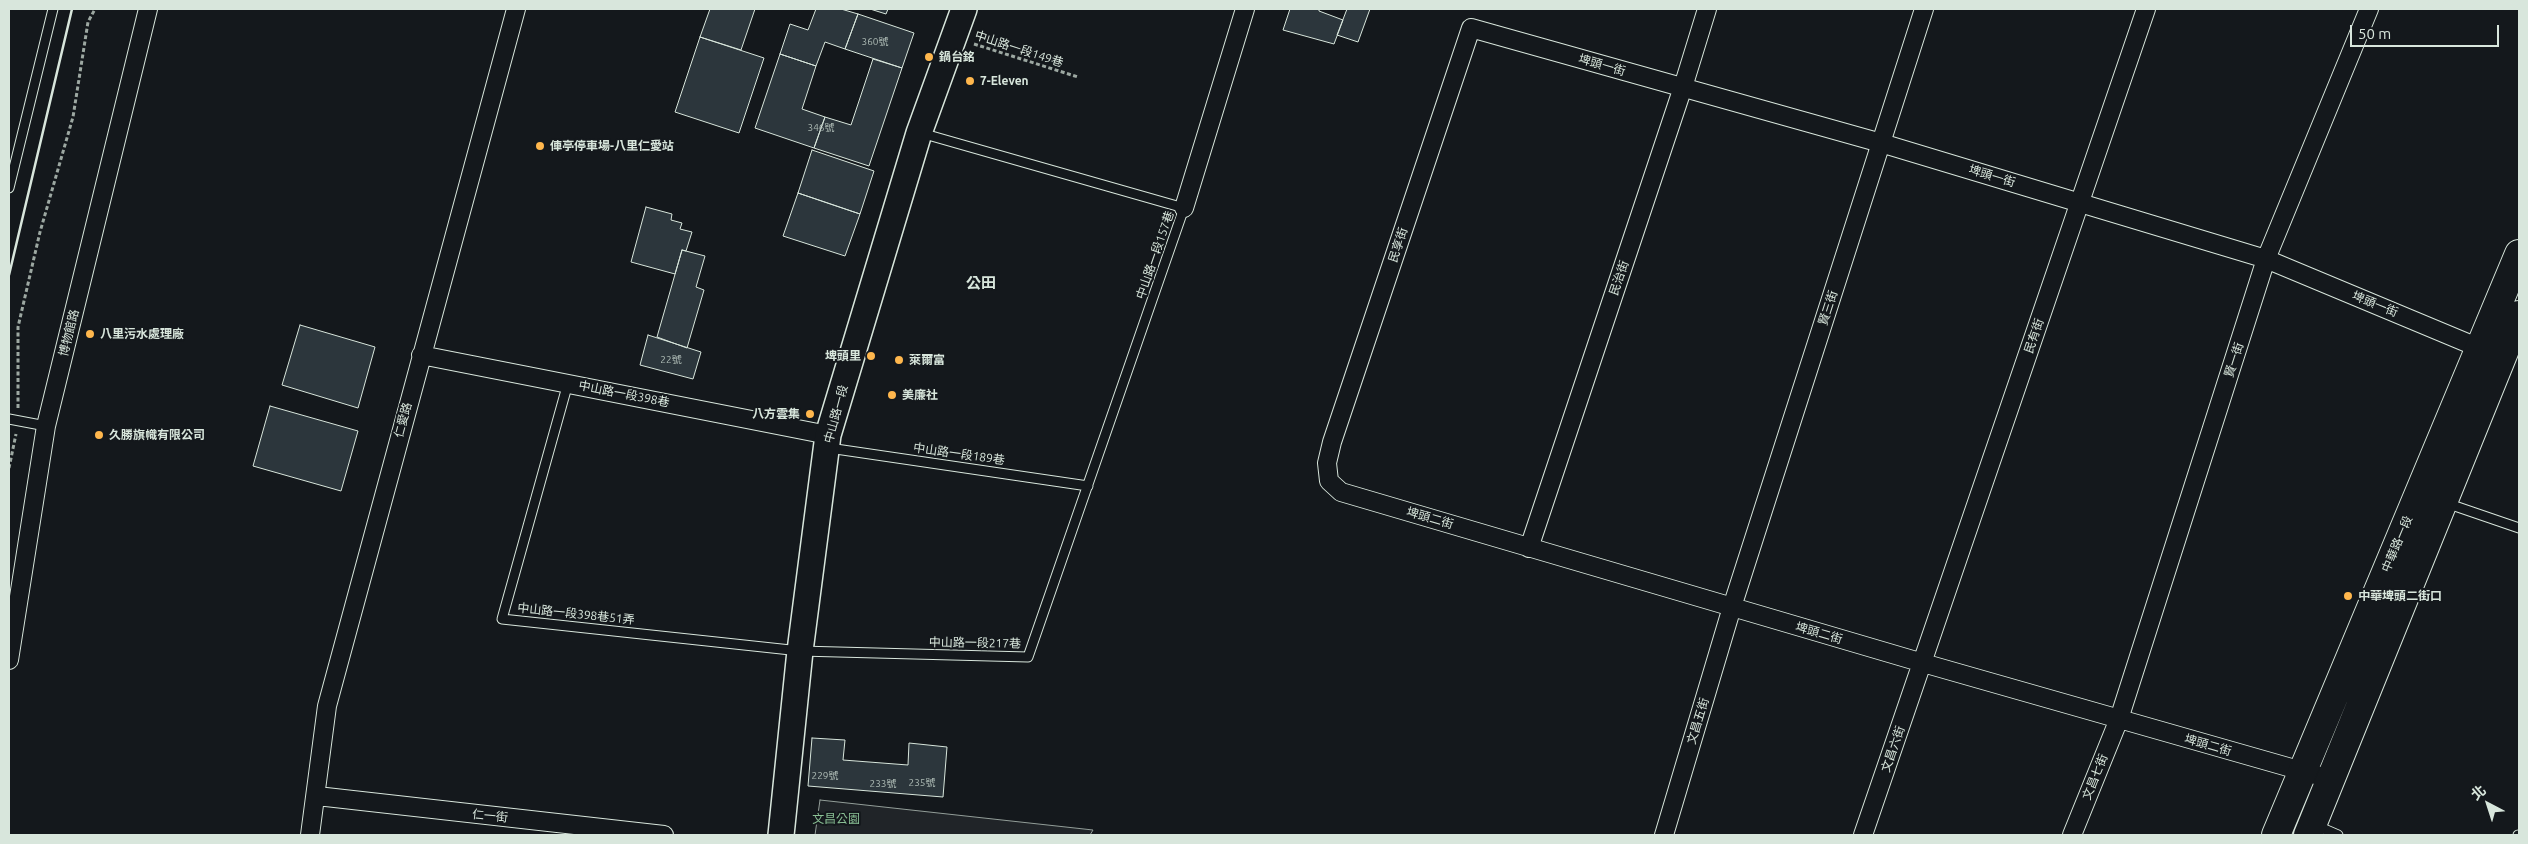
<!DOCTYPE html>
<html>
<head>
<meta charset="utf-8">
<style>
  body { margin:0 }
  #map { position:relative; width:2528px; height:844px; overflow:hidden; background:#14181c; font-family:Ubuntu,"Noto Sans TC",sans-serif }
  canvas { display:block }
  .frame { position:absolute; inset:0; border:10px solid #d8e6dc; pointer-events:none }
  .north { position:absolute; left:2463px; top:779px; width:50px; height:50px; -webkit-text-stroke:4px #14181c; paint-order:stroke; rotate:320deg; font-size:14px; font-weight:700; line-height:20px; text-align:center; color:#d8e6dc }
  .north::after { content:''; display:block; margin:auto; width:18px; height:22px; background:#d8e6dc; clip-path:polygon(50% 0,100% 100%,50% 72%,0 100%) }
  .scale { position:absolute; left:2350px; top:25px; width:149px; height:22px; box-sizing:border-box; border:2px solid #d8e6dc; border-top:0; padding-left:6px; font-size:15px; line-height:18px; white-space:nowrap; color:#d8e6dc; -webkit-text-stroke:4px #14181c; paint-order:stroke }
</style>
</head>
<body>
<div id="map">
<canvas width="2528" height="844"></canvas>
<div class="frame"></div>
<div class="north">北</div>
<div class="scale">50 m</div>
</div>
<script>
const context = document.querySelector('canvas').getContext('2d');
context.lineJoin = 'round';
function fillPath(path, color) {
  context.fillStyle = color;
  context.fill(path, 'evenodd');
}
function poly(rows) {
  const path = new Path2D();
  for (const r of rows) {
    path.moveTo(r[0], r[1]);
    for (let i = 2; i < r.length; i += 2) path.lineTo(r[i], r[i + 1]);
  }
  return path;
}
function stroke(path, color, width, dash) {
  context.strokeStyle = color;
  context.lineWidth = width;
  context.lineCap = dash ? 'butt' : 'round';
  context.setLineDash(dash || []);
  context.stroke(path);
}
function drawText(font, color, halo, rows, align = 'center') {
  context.font = font + ' Ubuntu,"Noto Sans TC",sans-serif';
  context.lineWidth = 4;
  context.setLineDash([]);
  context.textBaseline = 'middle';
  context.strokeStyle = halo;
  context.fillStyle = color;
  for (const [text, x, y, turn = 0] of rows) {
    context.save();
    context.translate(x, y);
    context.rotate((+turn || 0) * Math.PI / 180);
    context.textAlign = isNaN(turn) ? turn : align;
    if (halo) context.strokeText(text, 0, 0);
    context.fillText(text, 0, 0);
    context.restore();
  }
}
const green = poly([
  [820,800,1093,830,1090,835,815,835,820,800]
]);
fillPath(green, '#202428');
stroke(green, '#939e99', 1);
const building = poly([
  [710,9,755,9,741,50,700,37,710,9],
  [816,9,841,9,858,14,845,49,825,42,816,66,780,54,790,24,808,30,816,9],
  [870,9,888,9,886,14,870,9],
  [1290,9,1319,9,1319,11,1343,20,1334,44,1283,30,1290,9],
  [1347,9,1370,9,1358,42,1337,35,1347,9],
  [858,14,914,33,902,68,845,49,858,14],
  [700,37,764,58,739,133,675,112,700,37],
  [780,54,816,66,802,109,825,117,814,148,755,128,780,54],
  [873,59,902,68,869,166,814,148,825,117,851,125,873,59],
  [812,150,874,171,860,214,798,193,812,150],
  [798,193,860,214,845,256,783,236,798,193],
  [646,207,672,214,671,220,682,223,680,229,692,232,686,251,682,250,675,274,631,262,646,207],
  [682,250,705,256,696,287,704,290,687,348,657,337,682,250],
  [300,325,375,347,358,408,282,385,300,325],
  [648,335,701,352,693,379,640,365,648,335],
  [270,406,358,431,341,491,253,466,270,406],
  [812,738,845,740,843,760,908,765,909,743,947,747,943,797,808,786,812,738]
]);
fillPath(building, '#2c363c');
stroke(building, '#d8e6dc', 1);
const lane = poly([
  [9,188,53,9],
  [568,383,502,619,800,651,1028,657,1184,208,921,133],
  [9,419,46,426],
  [829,448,1088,486],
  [2446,503,2519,528],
  [2315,825,2338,835],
  [2518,835,2519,835]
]);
const street = poly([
  [1184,208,1245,9],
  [421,355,828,435],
  [1529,548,1683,87,1707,9],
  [9,660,46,426,148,9],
  [2330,779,1923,663,1341,492,1329,481,1327,463,1332,442,1471,28,1881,143,2266,259,2489,352],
  [317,796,664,835],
  [310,835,327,706,516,9],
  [1664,835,1732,607,1924,9],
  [1863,835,2146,9],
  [2072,835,2119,719,2266,259,2369,9]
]);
const secondary = poly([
  [781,835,800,651,828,435,919,133,964,9]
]);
const primary = poly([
  [2276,835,2519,254],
  [2308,835,2519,315]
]);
stroke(lane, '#d8e6dc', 11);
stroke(street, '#d8e6dc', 20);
stroke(secondary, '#d8e6dc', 28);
stroke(primary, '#d8e6dc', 30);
stroke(poly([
  [974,44,1078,77],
  [18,408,18,327,40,232,73,117,88,22,95,9],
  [9,468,16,434]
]), '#9da8a2', 3, [4, 2.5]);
stroke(lane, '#14181c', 9);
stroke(street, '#14181c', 18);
stroke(secondary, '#14181c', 25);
stroke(primary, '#14181c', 28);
stroke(poly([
  [9,275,72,9]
]), '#d8e6dc', 2.5);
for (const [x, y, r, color] of [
  [929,57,5,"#ffb74d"],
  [970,81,5,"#ffb74d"],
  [540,146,5,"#ffb74d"],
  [90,334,5,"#ffb74d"],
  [871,356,5,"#ffb74d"],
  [899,360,5,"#ffb74d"],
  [892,395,5,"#ffb74d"],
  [810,414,5,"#ffb74d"],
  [99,435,5,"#ffb74d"],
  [2348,596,5,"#ffb74d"]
]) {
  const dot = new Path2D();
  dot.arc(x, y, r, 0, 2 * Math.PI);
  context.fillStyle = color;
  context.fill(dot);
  stroke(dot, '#14181c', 2);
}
drawText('10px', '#adbab4', null, [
  ["360號",875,42],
  ["346號",821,128],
  ["22號",671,360],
  ["229號",825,776],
  ["235號",922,783],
  ["233號",883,784]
]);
drawText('12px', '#d8e6dc', '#14181c', [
  ["中山路一段149巷",1019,49,18],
  ["埤頭一街",1602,65,16],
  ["埤頭一街",1992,176,17],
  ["民享街",1398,245,-72],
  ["中山路一段157巷",1155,255,-71],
  ["民治街",1619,278,-71],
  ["埤頭一街",2375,304,22],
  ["賢三街",1828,308,-72],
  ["博物館路",69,333,-76],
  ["民有街",2034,336,-71],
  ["賢一街",2234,360,-72],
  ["中山路一段398巷",624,394,11],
  ["中山路一段",836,414,-75],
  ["仁愛路",403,420,-75],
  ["中山路一段189巷",959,454,8],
  ["埤頭二街",1430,518,16],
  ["中華路一段",2397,544,-67],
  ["中山路一段398巷51弄",576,614,6],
  ["埤頭二街",1819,633,16],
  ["中山路一段217巷",975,643,1],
  ["文昌五街",1698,721,-73],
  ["埤頭二街",2208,745,16],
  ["文昌六街",1893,749,-71],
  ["文昌七街",2095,777,-68],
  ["仁一街",490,816,6]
]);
drawText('bold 12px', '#d8e6dc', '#14181c', [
  ["鍋台銘",939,57],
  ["7-Eleven",980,81],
  ["俥亭停車場-八里仁愛站",550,146],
  ["八里污水處理廠",100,334],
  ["埤頭里",861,356,"right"],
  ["萊爾富",909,360],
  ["美廉社",902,395],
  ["八方雲集",800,414,"right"],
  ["久勝旗幟有限公司",109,435],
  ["中華埤頭二街口",2358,596]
], 'left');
drawText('12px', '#8ac095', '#14181c', [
  ["文昌公園",836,819]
]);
drawText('bold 15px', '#d8e6dc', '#14181c', [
  ["公田",981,283]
]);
</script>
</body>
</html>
